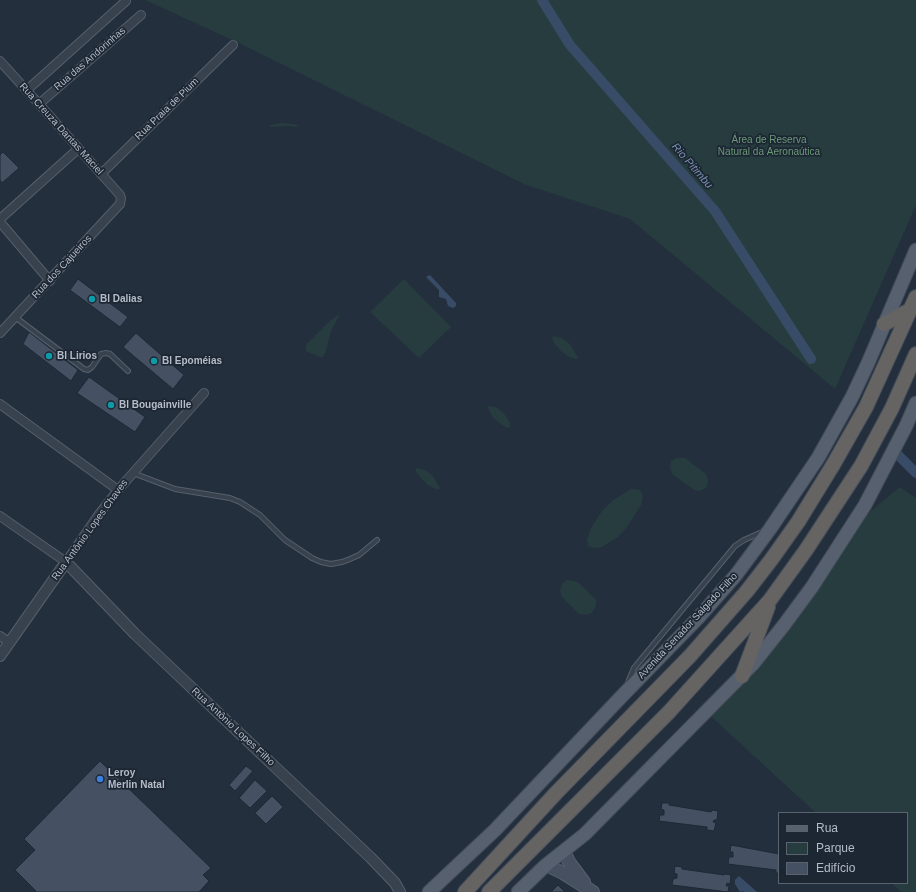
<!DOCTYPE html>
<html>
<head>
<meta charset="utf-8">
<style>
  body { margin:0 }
  #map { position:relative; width:916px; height:892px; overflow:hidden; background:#242f3e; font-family:Arial,sans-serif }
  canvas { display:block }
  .legend { position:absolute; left:778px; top:812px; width:130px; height:72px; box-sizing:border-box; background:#1d2633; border:1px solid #59626f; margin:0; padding:5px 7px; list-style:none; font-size:12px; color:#b4bcc9 }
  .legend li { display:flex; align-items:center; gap:8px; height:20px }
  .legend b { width:20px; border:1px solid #59626f }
</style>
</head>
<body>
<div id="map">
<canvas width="916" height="892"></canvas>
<ul class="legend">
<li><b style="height:5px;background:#56606e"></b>Rua</li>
<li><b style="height:11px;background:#263c3f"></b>Parque</li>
<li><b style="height:11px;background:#455162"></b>Edifício</li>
</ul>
</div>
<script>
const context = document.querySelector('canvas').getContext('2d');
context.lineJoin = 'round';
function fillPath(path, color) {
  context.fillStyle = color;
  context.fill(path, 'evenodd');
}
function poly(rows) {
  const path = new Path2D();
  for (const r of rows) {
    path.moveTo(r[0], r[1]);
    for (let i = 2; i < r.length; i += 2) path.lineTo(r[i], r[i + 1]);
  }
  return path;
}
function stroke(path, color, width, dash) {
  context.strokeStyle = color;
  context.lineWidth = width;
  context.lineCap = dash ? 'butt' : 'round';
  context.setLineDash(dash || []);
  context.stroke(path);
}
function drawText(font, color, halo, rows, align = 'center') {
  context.font = font + ' Arial,sans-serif';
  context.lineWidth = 3.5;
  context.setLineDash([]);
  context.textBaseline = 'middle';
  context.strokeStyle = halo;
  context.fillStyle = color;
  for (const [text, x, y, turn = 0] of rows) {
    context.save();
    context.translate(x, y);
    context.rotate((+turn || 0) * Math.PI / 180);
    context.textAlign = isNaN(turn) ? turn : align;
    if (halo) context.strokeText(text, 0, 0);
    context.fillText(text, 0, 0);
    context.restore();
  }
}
fillPath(poly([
  [145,0,916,0,916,205,835,389,630,219,524,184,241,44],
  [282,123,293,124,298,125,296,127,289,126,270,127,270,125],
  [404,279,451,327,419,358,370,312],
  [340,314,331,331,326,351,323,357,320,357,306,351,306,345,331,320],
  [553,336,562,338,570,344,578,358,576,359,569,357,561,351,555,344,552,339],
  [487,406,496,407,501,411,506,416,510,423,510,427,507,428,498,422,492,416],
  [676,458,685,458,706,474,708,480,707,486,704,489,699,491,694,490,672,474,670,467,671,461],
  [416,468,425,470,432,475,440,488,438,490,428,485,421,478,416,472],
  [900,487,916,498,916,892,901,892,892,883,907,883,907,813,816,813,703,709,811,584,850,528],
  [631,489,636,489,640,490,643,496,641,505,627,527,618,537,602,547,594,548,588,546,587,540,591,528,602,511,613,500],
  [567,580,574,581,579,583,596,600,596,605,594,610,590,614,586,615,579,614,562,597,560,591,562,584]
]), '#263c3f');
fillPath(poly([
  [430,275,456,303,456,306,453,308,448,306,446,299,439,297,439,290,426,277],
  [739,876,757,892,744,892,743,891,740,892,735,884,735,880]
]), '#394c67');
stroke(poly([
  [542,0,570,45,715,211,811,359],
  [896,453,916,473]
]), '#394c67', 10);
const building = poly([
  [3,152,19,168,2,183,0,180,0,155,3,152],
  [78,279,128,317,120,327,70,290,78,279],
  [29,332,78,370,71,381,23,344,29,332],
  [136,333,184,375,173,389,123,347,136,333],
  [89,377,145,417,135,432,77,393,89,377],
  [100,761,211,868,203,875,209,881,199,892,35,892,36,891,15,870,35,850,24,839,100,761],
  [246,766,253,771,235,791,229,785,246,766],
  [255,780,267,791,250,808,239,798,255,780],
  [272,796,283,807,266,824,255,813,272,796],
  [662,803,669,803,669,805,711,812,712,810,718,811,717,820,714,820,713,822,716,823,714,831,707,830,707,827,659,821,660,815,664,815,664,810,661,809,662,803],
  [731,845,779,854,779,873,776,873,776,870,728,864,729,857,733,857,733,852,730,852,731,845],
  [675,866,682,867,682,869,724,875,725,874,731,875,730,884,727,883,726,886,729,886,728,892,672,885,673,879,677,878,677,874,674,873,675,866],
  [558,885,565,892,551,892,558,885]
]);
fillPath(building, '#455162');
stroke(building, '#1f2835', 1);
const service = poly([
  [15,317,84,369,88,370,92,367,101,354,106,353,110,354,128,371],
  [133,473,175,489,230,498,240,502,260,515,285,540,312,558,321,562,331,564,342,562,350,559,359,555,377,540],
  [627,685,634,668,735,546,744,540,762,532]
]);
const minor = poly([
  [0,61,39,104,120,195,121,198,120,204,0,333],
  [27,90,126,1],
  [39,104,141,15],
  [101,174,233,45],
  [0,219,78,149],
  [0,222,50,281],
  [0,404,118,490],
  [0,516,66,562,99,514,118,490,204,393],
  [0,636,9,642]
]);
const tertiary = poly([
  [0,656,66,562,135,634,371,858,395,883,400,892]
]);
const secondary = poly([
  [564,851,569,862,584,882],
  [546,865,563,873,593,892]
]);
const primary = poly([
  [429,892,495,830,621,697,699,617,736,575,770,529,818,458,852,397,868,363,916,250],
  [518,892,546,865,585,834,753,664,784,625,812,587,865,505,906,426,916,403]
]);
const trunk = poly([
  [884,324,910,310],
  [742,676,768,607],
  [465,892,556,793,690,656,747,591,771,560,798,522,833,465,866,407,916,297],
  [489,892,669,712,770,600,806,550,861,466,892,408,916,354]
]);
stroke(service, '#565f6c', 6);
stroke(minor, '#565f6c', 10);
stroke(tertiary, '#565f6c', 12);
stroke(secondary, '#565f6c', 14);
stroke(primary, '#414a57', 15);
stroke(trunk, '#434c59', 16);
stroke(service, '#38414e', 4);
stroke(minor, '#38414e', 8);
stroke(tertiary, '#38414e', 10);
stroke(secondary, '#465061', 12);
stroke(primary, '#56606e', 13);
stroke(trunk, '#656462', 14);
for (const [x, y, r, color] of [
  [92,299,4,"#0f9aa8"],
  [49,356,4,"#0f9aa8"],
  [154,361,4,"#0f9aa8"],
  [111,405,4,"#0f9aa8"],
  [100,779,4,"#3f7fe0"]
]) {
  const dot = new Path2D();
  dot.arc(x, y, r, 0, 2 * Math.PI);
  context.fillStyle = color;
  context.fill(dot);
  stroke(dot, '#1d2633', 1.5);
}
drawText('10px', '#b4bcc9', '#1d2633', [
  ["Rua das Andorinhas",90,59,-41],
  ["Rua Praia de Pium",167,109,-44],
  ["Rua Creuza Dantas Maciel",61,129,48],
  ["Rua dos Cajueiros",62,267,-47],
  ["Rua Antônio Lopes Chaves",90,530,-54],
  ["Avenida Senador Salgado Filho",688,626,-47],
  ["Rua Antônio Lopes Filho",233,727,43]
]);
drawText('10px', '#6b9a76', '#1d2633', [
  ["Área de Reserva",769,140],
  ["Natural da Aeronaútica",769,152]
]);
drawText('bold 10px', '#b4bcc9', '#1d2633', [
  ["Bl Dalias",100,299],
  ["Bl Lirios",57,356],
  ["Bl Epoméias",162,361],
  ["Bl Bougainville",119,405],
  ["Leroy",108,773],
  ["Merlin Natal",108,785]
], 'left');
drawText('italic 11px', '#7c92b1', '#1d2633', [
  ["Rio Pitimbu",692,166,49]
]);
</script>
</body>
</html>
